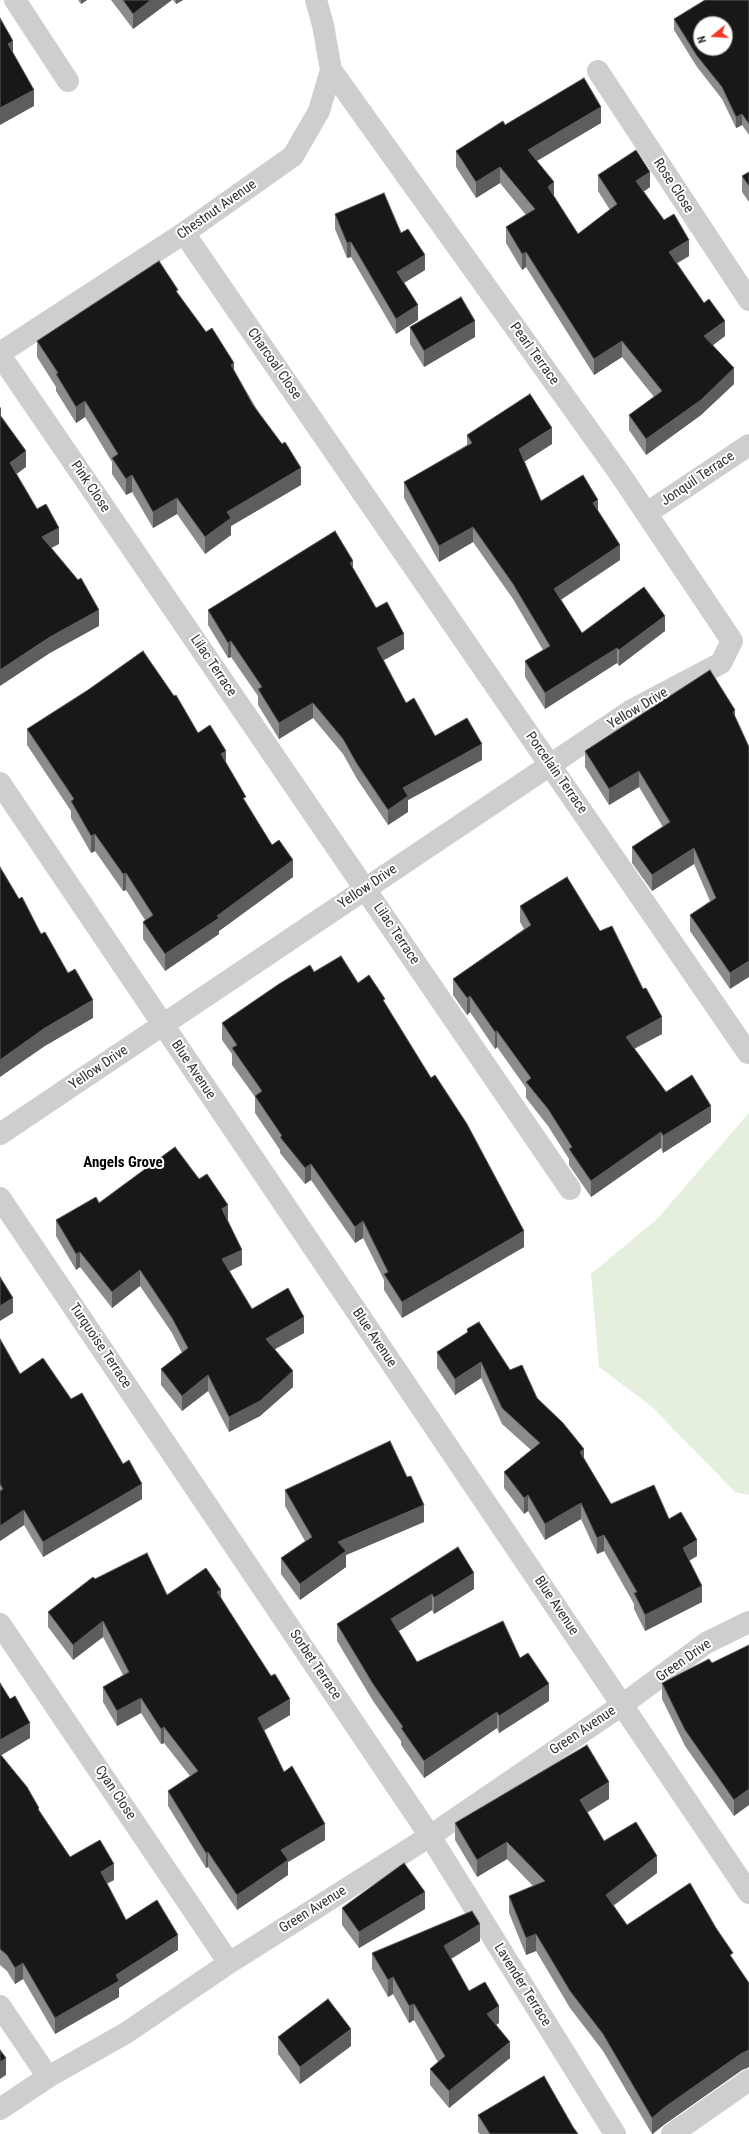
<!DOCTYPE html>
<html>
<head>
<meta charset="utf-8">
<style>
  body { margin:0 }
  #map { position:relative; width:749px; height:2134px; overflow:hidden; background:#fff; font-family:"Roboto Condensed",sans-serif }
  canvas { display:block }
  .north { position:absolute; left:693px; top:16px; width:40px; height:40px; box-sizing:border-box; background:#fff; border:1px solid #adadad; border-radius:50%; rotate:252deg; font-size:11px; font-weight:700; line-height:16px; text-align:center; color:#313131 }
  .north::after { content:''; display:block; margin:auto; width:14px; height:18px; background:#f43727; clip-path:polygon(50% 0,100% 100%,50% 72%,0 100%) }
</style>
</head>
<body>
<div id="map">
<canvas width="749" height="2134"></canvas>
<div class="north">N</div>
</div>
<script>
const context = document.querySelector('canvas').getContext('2d');
context.lineJoin = 'round';
function fillPath(path, color) {
  context.fillStyle = color;
  context.fill(path, 'evenodd');
}
function poly(rows) {
  const path = new Path2D();
  for (const r of rows) {
    path.moveTo(r[0], r[1]);
    for (let i = 2; i < r.length; i += 2) path.lineTo(r[i], r[i + 1]);
  }
  return path;
}
function stroke(path, color, width, dash) {
  context.strokeStyle = color;
  context.lineWidth = width;
  context.lineCap = dash ? 'butt' : 'round';
  context.setLineDash(dash || []);
  context.stroke(path);
}
function drawText(font, color, halo, rows, align = 'center') {
  context.font = font + ' "Roboto Condensed",sans-serif';
  context.lineWidth = 4;
  context.setLineDash([]);
  context.textBaseline = 'middle';
  context.strokeStyle = halo;
  context.fillStyle = color;
  for (const [text, x, y, turn = 0] of rows) {
    context.save();
    context.translate(x, y);
    context.rotate((+turn || 0) * Math.PI / 180);
    context.textAlign = isNaN(turn) ? turn : align;
    if (halo) context.strokeText(text, 0, 0);
    context.fillText(text, 0, 0);
    context.restore();
  }
}
fillPath(poly([
  [749,1113,749,1495,735,1492,651,1406,599,1367,591,1274,657,1219]
]), '#e4efde');
stroke(poly([
  [15,0,68,81],
  [598,71,749,300],
  [184,233,748,1053],
  [0,353,184,233,293,156,319,111,331,70,323,25,316,0],
  [0,355,570,1189],
  [647,513,749,445],
  [0,783,749,1893],
  [0,1134,632,710,721,663,732,641,620,474,331,70],
  [0,1198,430,1836,615,2134],
  [0,1624,229,1963],
  [0,2006,48,2077],
  [0,2109,48,2077,126,2033,229,1963,430,1836,622,1705,706,1643,749,1622],
  [672,2134,749,2080]
]), '#cecece', 22);
fillPath(poly([
  [78,0,87,0,81,4],
  [111,0,172,0,133,29],
  [173,0,183,0,176,4],
  [749,0,749,135,742,125,736,128,722,99,697,67,674,30,674,19],
  [601,123,537,161,554,196,578,234,610,210,598,191,598,175,650,187,643,192,689,256,677,263,725,336,713,345,734,384,701,415,646,455,629,430,629,415,654,397,622,357,594,375,526,267,522,270,506,243,506,227,526,215,500,183,476,198,456,167,456,151,505,125],
  [749,172,749,202,742,192,742,176],
  [335,214,401,233,425,270,404,283,418,320,396,334,351,257,347,258,335,229],
  [178,294,234,370,301,485,231,526,231,535,205,554,177,514,153,528,132,492,126,495,112,474,112,462,85,417,76,423,56,391,56,387,37,357,37,341],
  [410,327,475,337,424,367,410,344],
  [467,435,552,444,524,462,541,501,598,511,620,560,561,600,582,633,665,631,619,666,617,663,545,709,525,677,525,661,543,650,513,599,473,542,439,562,404,498,404,482,467,445],
  [353,568,376,608,404,649,383,660,406,703,435,736,482,760,408,800,408,812,388,825,357,779,343,754,313,718,279,739,258,705,258,696,231,657,228,658,208,625,208,610],
  [735,710,730,989,690,931,690,915,710,901,694,864,652,891,632,863,632,847,663,827,639,787,609,805,585,767,585,751],
  [27,729,198,733,226,763,246,802,272,845,293,877,219,931,219,934,165,971,143,939,143,922,145,920,126,890,123,891,95,851,91,853,71,818,71,811,27,745],
  [520,906,662,1034,634,1049,666,1092,711,1122,663,1153,661,1148,591,1197,569,1165,569,1159,548,1126,526,1098,526,1088,497,1047,495,1049,470,1012,467,1015,453,995,453,979,524,929,520,922],
  [314,972,358,983,385,1004,524,1247,402,1318,384,1290,384,1280,363,1238,355,1243,311,1180,305,1184,280,1153,280,1150,255,1113,255,1097,232,1065,232,1054,222,1040,222,1023],
  [199,1179,228,1221,242,1265,229,1271,252,1309,304,1333,275,1349,293,1387,260,1416,229,1432,208,1391,182,1411,161,1385,161,1369,182,1353,172,1333,140,1286,112,1308,80,1267,76,1270,56,1236,56,1220,99,1203],
  [467,1329,510,1370,537,1398,584,1458,611,1504,669,1519,697,1556,689,1561,702,1602,645,1631,634,1609,634,1604,604,1551,597,1554,581,1519,545,1540,528,1511,524,1514,504,1488,504,1472,531,1450,502,1424,481,1378,455,1395,437,1368,437,1352,467,1333],
  [0,1339,20,1374,71,1399,142,1499,43,1557,24,1525,0,1541],
  [285,1490,424,1522,346,1555,346,1567,300,1600,281,1574,281,1558,305,1541,285,1506],
  [458,1547,474,1589,434,1614,432,1610,399,1631,417,1662,520,1658,549,1701,499,1733,497,1728,424,1778,401,1745,401,1741,373,1701,337,1641,337,1624],
  [167,1595,221,1597,290,1715,264,1730,284,1772,325,1840,288,1862,288,1875,237,1910,208,1867,206,1868,168,1806,168,1791,190,1776,164,1743,161,1744,141,1713,117,1726,103,1702,103,1687,123,1675,103,1637,73,1660,48,1627,48,1612],
  [749,1645,734,1816,685,1746,662,1699,662,1683,712,1663],
  [0,1683,30,1738,1,1755,39,1811,70,1857,114,1880,107,1883,126,1920,178,1950,119,1988,119,1997,55,2034,23,1979,15,1984,7,1971,0,1965],
  [609,1799,587,1812,604,1841,657,1873,613,1906,627,1925,733,1958,748,2068,742,2070,665,2124,653,2134,652,2134,603,2051,570,2008,536,1951,526,1955,509,1913,509,1896,533,1886,507,1859,477,1877,455,1840,455,1823],
  [342,1908,425,1909,359,1948,342,1925],
  [480,1941,451,1959,469,1991,499,2023,496,2025,510,2058,449,2108,430,2085,430,2069,438,2062,414,2020,409,2023,393,1994,388,1997,372,1969,372,1953],
  [278,2037,351,2046,300,2084,278,2054],
  [478,2115,573,2127,578,2134,480,2134,478,2132]
]), '#8c8c8c');
fillPath(poly([
  [81,0,87,0,81,4],
  [151,0,172,0,133,29,133,14],
  [176,0,183,0,176,4],
  [13,41,13,57,8,44],
  [34,90,34,106,0,125,0,108],
  [601,107,601,123,528,166,528,150],
  [742,114,742,125,736,128,736,117],
  [500,167,500,183,476,198,476,182],
  [650,172,650,187,636,197,636,181],
  [554,182,554,198,548,187],
  [689,240,689,256,669,268,669,252],
  [351,242,351,257,347,258,347,243],
  [526,252,526,267,522,270,522,254],
  [425,255,425,270,397,287,397,272],
  [418,305,418,320,396,334,396,319],
  [475,321,475,337,424,367,424,351],
  [725,321,725,336,704,352,704,336],
  [622,341,622,357,594,375,594,359],
  [234,363,234,379,231,365],
  [734,368,734,384,701,415,646,455,646,439],
  [85,401,85,417,76,423,76,407],
  [1,407,1,423,0,424,0,408],
  [552,428,552,444,519,465,519,449],
  [26,451,26,467,10,479,10,463],
  [301,468,301,485,231,526,231,535,205,554,205,537,227,512],
  [132,475,132,492,126,495,126,479],
  [177,498,177,514,153,528,153,512],
  [598,500,598,516,593,503],
  [473,527,473,542,439,562,439,546],
  [59,528,59,544,42,553,42,537],
  [620,545,620,560,554,604,554,589],
  [353,561,353,576,350,563],
  [99,610,99,626,50,653,0,686,0,670,50,637],
  [665,616,665,631,619,666,619,650],
  [404,634,404,649,377,664,377,648],
  [231,641,231,657,228,658,228,643],
  [617,648,617,663,545,709,545,693],
  [313,703,313,718,279,739,279,723],
  [735,710,735,727,733,712],
  [482,744,482,760,408,800,408,812,388,825,388,810,403,788],
  [226,751,226,768,221,754],
  [639,771,639,787,609,805,609,789],
  [95,834,95,851,91,853,91,836],
  [694,848,694,864,652,891,652,875],
  [293,860,293,877,219,931,219,934,165,971,165,954],
  [126,873,126,890,123,891,123,874],
  [749,961,749,977,730,989,730,973],
  [470,996,470,1012,467,1015,467,998],
  [93,1000,93,1018,45,1046,0,1077,0,1060,45,1028],
  [662,1017,662,1034,626,1053,626,1037],
  [497,1031,497,1047,495,1049,495,1032],
  [711,1106,711,1122,663,1153,663,1136],
  [661,1132,661,1148,591,1197,591,1181],
  [311,1164,311,1180,305,1184,305,1168],
  [228,1205,228,1221,222,1209],
  [363,1221,363,1238,355,1243,355,1227],
  [524,1231,524,1247,402,1318,402,1302],
  [242,1250,242,1265,222,1275,222,1259],
  [80,1252,80,1267,76,1270,76,1254],
  [140,1270,140,1286,112,1308,112,1292],
  [13,1298,13,1313,0,1321,0,1306],
  [304,1317,304,1333,266,1354,266,1339],
  [481,1362,481,1378,455,1395,455,1379],
  [293,1371,293,1387,260,1416,229,1432,229,1417],
  [208,1375,208,1391,182,1411,182,1396],
  [584,1449,584,1465,580,1452],
  [142,1484,142,1499,43,1557,43,1542],
  [528,1495,528,1511,524,1514,524,1498],
  [581,1503,581,1519,545,1540,545,1524],
  [424,1505,424,1522,346,1555,346,1567,300,1600,300,1584,338,1542],
  [24,1510,24,1525,0,1541,0,1526],
  [604,1535,604,1551,597,1554,597,1538],
  [697,1540,697,1556,683,1564,683,1548],
  [474,1573,474,1589,434,1614,434,1598],
  [702,1586,702,1602,645,1631,645,1615],
  [221,1590,221,1606,217,1592],
  [432,1594,432,1610,391,1636,391,1619],
  [103,1621,103,1637,73,1660,73,1645],
  [549,1684,549,1701,499,1733,499,1716],
  [141,1698,141,1713,117,1726,117,1711],
  [290,1699,290,1715,258,1734,258,1718],
  [497,1712,497,1728,424,1778,424,1761],
  [30,1723,30,1738,0,1756,0,1740],
  [164,1727,164,1743,161,1744,161,1729],
  [609,1782,609,1799,580,1817,580,1800],
  [749,1789,749,1805,734,1816,734,1800],
  [325,1824,325,1840,288,1862,288,1875,237,1910,237,1895,281,1850],
  [507,1842,507,1859,477,1877,477,1860],
  [208,1852,208,1867,206,1868,206,1853],
  [657,1856,657,1873,606,1911,606,1895],
  [114,1864,114,1880,101,1887,101,1872],
  [425,1892,425,1909,359,1948,359,1932],
  [480,1924,480,1941,444,1963,444,1946],
  [536,1934,536,1951,526,1955,526,1938],
  [178,1935,178,1950,119,1988,119,1997,55,2034,55,2018,116,1975],
  [23,1963,23,1979,15,1984,15,1968],
  [393,1977,393,1994,388,1997,388,1980],
  [414,2004,414,2020,409,2023,409,2006],
  [499,2006,499,2023,487,2031,487,2014],
  [351,2029,351,2046,300,2084,300,2067],
  [510,2042,510,2058,449,2108,449,2091],
  [749,2050,749,2067,742,2070,665,2124,652,2134,652,2118,665,2107,742,2053],
  [6,2058,6,2075,0,2079,0,2062]
]), '#5d5d5d');
const building = poly([
  [123,0,151,0,133,14,123,0],
  [705,0,749,0,749,124,742,114,736,117,722,87,697,56,674,19,705,0],
  [701,24,725,24,725,48,701,48,701,24],
  [0,18,13,41,8,44,34,90,0,108,0,18],
  [584,78,601,107,528,150,554,182,548,187,578,234,617,204,598,175,636,150,650,172,636,181,664,220,674,214,689,240,669,252,704,303,709,299,725,321,704,336,734,368,701,400,646,439,629,415,662,391,622,341,594,359,526,252,522,254,506,227,535,209,500,167,476,182,456,151,503,121,505,125,584,78],
  [749,172,749,186,742,176,749,172],
  [384,193,401,233,408,229,425,255,397,272,418,305,396,319,351,242,347,243,335,214,384,193],
  [159,261,178,290,176,291,206,332,212,328,234,363,231,365,253,405,282,444,285,442,301,468,227,512,231,518,205,537,177,498,153,512,132,475,126,479,112,458,118,454,85,401,76,407,56,374,58,373,37,341,159,261],
  [461,297,475,321,424,351,410,327,461,297],
  [530,394,552,428,519,449,541,501,583,475,598,500,593,503,620,545,554,589,582,633,644,587,665,616,619,650,617,648,545,693,525,661,550,646,513,584,473,527,439,546,404,482,472,443,467,435,530,394],
  [0,415,26,451,10,463,37,509,46,504,59,528,42,537,78,580,81,578,99,610,50,637,0,670,0,415],
  [335,531,353,561,350,563,376,608,387,602,404,634,377,648,406,703,414,698,435,736,467,718,482,744,403,788,408,796,388,810,357,764,343,739,313,703,279,723,258,689,262,687,231,641,228,643,208,610,335,531],
  [143,651,174,696,176,695,198,733,210,725,226,751,221,754,246,797,243,798,272,845,279,840,293,860,217,916,219,918,165,954,143,922,153,915,126,873,123,874,95,834,91,836,71,801,74,799,27,729,88,690,143,651],
  [710,670,735,710,733,712,749,747,749,961,730,973,690,915,716,898,694,848,652,875,632,847,670,822,639,771,609,789,585,751,710,670],
  [0,867,19,899,22,897,41,934,45,932,68,973,75,969,93,1000,45,1028,0,1060,0,867],
  [567,877,600,931,612,926,643,989,646,988,662,1017,626,1037,666,1092,692,1075,711,1106,663,1136,661,1132,591,1181,569,1149,572,1147,548,1109,526,1082,531,1078,497,1031,495,1032,470,996,467,998,453,979,531,925,520,906,567,877],
  [341,956,358,983,369,975,385,999,383,1000,431,1078,435,1075,467,1124,524,1231,402,1302,384,1274,388,1272,363,1221,355,1227,311,1164,305,1168,280,1137,282,1136,255,1096,262,1091,232,1048,237,1045,222,1023,279,984,310,965,314,972,341,956],
  [175,1147,199,1179,207,1174,228,1205,222,1209,242,1250,222,1259,252,1309,288,1288,304,1317,266,1339,293,1371,260,1401,229,1417,208,1375,182,1396,161,1369,188,1348,172,1318,140,1270,112,1292,80,1252,76,1254,56,1220,96,1197,99,1203,175,1147],
  [0,1277,13,1298,0,1306,0,1277],
  [479,1322,510,1370,522,1365,537,1398,563,1423,584,1449,580,1452,611,1504,654,1485,669,1519,681,1512,697,1540,683,1548,702,1586,645,1615,634,1593,637,1592,604,1535,597,1538,581,1503,545,1524,528,1495,524,1498,504,1472,540,1443,502,1408,481,1362,455,1379,437,1352,468,1332,467,1329,479,1322],
  [0,1339,20,1374,43,1358,71,1399,82,1393,123,1464,129,1460,142,1484,43,1542,24,1510,0,1526,0,1491,3,1489,0,1484,0,1339],
  [390,1441,407,1477,411,1476,424,1505,338,1542,346,1551,300,1584,281,1558,312,1537,285,1490,390,1441],
  [458,1547,474,1573,434,1598,432,1594,391,1619,417,1662,503,1621,520,1658,528,1653,549,1684,499,1716,497,1712,424,1761,401,1728,403,1727,373,1684,337,1624,458,1547],
  [147,1553,167,1595,206,1568,221,1590,217,1592,271,1676,275,1674,290,1699,258,1718,284,1772,292,1766,325,1824,281,1850,288,1860,237,1895,208,1852,206,1853,168,1791,198,1771,164,1727,161,1729,141,1698,117,1711,103,1687,129,1672,103,1621,73,1645,48,1612,93,1577,95,1579,147,1553],
  [749,1645,749,1789,734,1800,685,1730,662,1683,709,1659,712,1663,749,1645],
  [0,1683,10,1699,15,1696,30,1723,0,1740,0,1683],
  [587,1745,609,1782,580,1800,604,1841,636,1822,657,1856,606,1895,627,1925,690,1883,716,1928,733,1953,730,1955,749,1983,749,2050,742,2053,665,2107,652,2118,603,2034,570,1991,536,1934,526,1938,509,1896,545,1881,507,1842,477,1860,455,1823,587,1745],
  [0,1754,27,1787,39,1808,38,1809,70,1857,100,1840,114,1864,101,1872,126,1920,157,1900,178,1935,116,1975,119,1981,55,2018,23,1963,15,1968,7,1955,0,1949,0,1754],
  [404,1863,425,1892,359,1932,342,1908,404,1863],
  [472,1911,480,1924,444,1946,469,1991,485,1982,499,2006,487,2014,510,2042,449,2091,430,2069,445,2056,414,2004,409,2006,393,1977,388,1980,372,1953,472,1911],
  [328,1999,351,2029,300,2067,278,2037,328,1999],
  [0,2050,6,2058,0,2062,0,2050],
  [544,2076,573,2127,578,2134,490,2134,478,2115,544,2076]
]);
fillPath(building, '#181818');
stroke(building, '#5d5d5d', 1);
drawText('14px', '#313131', '#fff', [
  ["Rose Close",673,186,57],
  ["Chestnut Avenue",217,210,-35],
  ["Pearl Terrace",534,354,54],
  ["Charcoal Close",274,364,55],
  ["Jonquil Terrace",698,479,-34],
  ["Pink Close",90,487,56],
  ["Lilac Terrace",213,666,56],
  ["Yellow Drive",638,709,-31],
  ["Porcelain Terrace",556,773,55],
  ["Yellow Drive",368,887,-34],
  ["Lilac Terrace",396,934,56],
  ["Yellow Drive",99,1068,-34],
  ["Blue Avenue",193,1070,56],
  ["Blue Avenue",374,1338,56],
  ["Turquoise Terrace",100,1346,56],
  ["Blue Avenue",556,1606,56],
  ["Green Drive",684,1661,-35],
  ["Sorbet Terrace",315,1665,56],
  ["Green Avenue",583,1731,-34],
  ["Cyan Close",115,1793,56],
  ["Green Avenue",313,1910,-32],
  ["Lavender Terrace",522,1985,58]
]);
drawText('bold 15px', '#000', '#fff', [
  ["Angels Grove",123,1163]
]);
</script>
</body>
</html>
